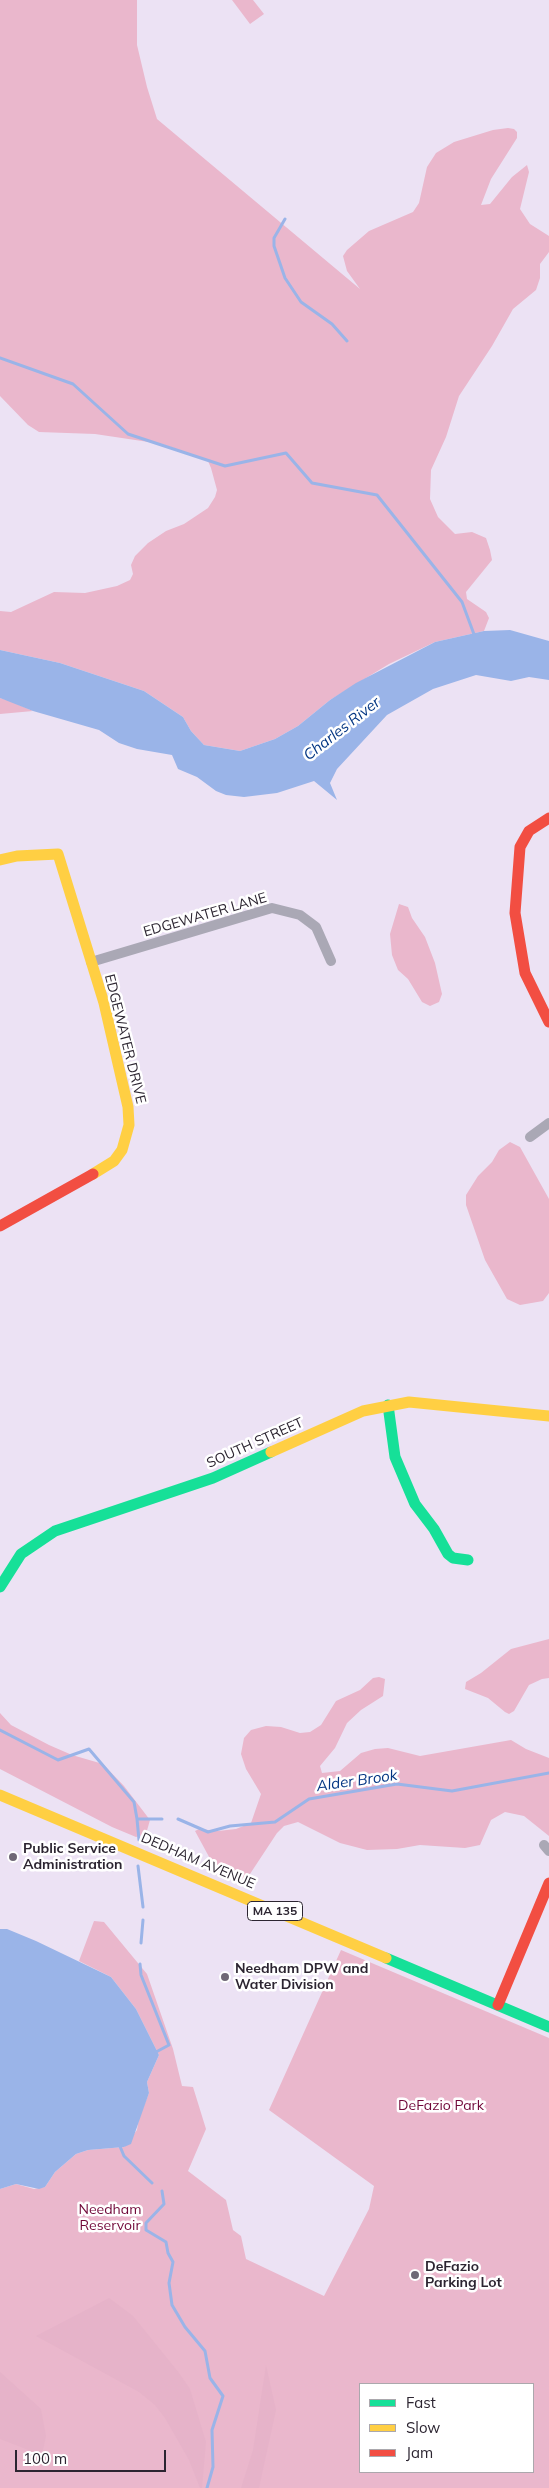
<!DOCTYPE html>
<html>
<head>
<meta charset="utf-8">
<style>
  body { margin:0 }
  #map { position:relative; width:549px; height:2488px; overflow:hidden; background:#ece2f4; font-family:Mulish,sans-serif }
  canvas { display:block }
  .legend { position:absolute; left:359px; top:2383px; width:175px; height:90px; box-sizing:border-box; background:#fff; border:1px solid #aba8ad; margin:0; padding:6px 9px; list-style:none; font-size:15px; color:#2c2531 }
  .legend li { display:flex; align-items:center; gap:10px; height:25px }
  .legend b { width:25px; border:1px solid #aba8ad }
  .scale { position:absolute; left:15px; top:2450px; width:151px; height:22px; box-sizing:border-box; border:2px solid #2c2531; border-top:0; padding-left:6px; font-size:15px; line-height:18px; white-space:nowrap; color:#2c2531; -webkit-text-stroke:4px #fff; paint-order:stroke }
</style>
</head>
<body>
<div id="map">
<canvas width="549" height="2488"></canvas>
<ul class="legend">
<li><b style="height:6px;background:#16e098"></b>Fast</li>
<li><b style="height:6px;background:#ffcf43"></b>Slow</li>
<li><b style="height:6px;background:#f24e42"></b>Jam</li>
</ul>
<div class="scale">100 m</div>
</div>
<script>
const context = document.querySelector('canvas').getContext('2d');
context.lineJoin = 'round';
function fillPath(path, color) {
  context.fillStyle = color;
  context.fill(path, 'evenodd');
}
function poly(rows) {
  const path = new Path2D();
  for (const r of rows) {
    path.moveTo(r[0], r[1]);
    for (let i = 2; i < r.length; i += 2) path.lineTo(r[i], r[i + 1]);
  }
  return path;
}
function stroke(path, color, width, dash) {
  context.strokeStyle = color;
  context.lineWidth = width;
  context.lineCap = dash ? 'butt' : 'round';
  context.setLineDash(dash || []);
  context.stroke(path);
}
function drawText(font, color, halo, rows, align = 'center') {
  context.font = font + ' Mulish,sans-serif';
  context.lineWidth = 5;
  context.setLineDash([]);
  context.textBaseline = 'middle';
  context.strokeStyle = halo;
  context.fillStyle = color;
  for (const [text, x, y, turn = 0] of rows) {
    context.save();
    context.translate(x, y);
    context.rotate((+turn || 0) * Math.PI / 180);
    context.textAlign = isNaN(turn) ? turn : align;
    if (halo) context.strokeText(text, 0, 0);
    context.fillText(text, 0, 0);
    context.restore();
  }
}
fillPath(poly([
  [0,0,137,0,137,45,147,87,157,119,360,289,347,271,343,256,347,250,369,231,413,212,419,203,427,167,436,153,454,142,493,130,508,128,514,129,517,132,517,138,491,179,481,205,490,204,512,177,527,165,529,172,520,209,530,224,549,236,549,252,540,264,540,278,536,290,513,309,492,346,459,396,446,437,431,470,430,499,438,517,455,534,472,532,486,538,490,550,492,560,466,592,467,599,486,612,489,618,484,631,435,642,389,664,330,700,298,726,275,739,240,751,204,745,191,731,183,717,144,691,60,663,0,650,0,611,11,612,54,592,85,593,117,586,130,580,133,574,131,565,135,556,148,543,166,531,184,524,208,508,215,497,217,490,211,468,208,461,202,458,162,444,95,434,39,432,28,425,0,396],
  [232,0,253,0,264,14,250,24],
  [0,698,10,701,33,711,0,714],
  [399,904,408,907,412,918,425,937,435,963,442,994,439,1002,430,1006,422,1002,408,979,398,970,392,955,390,934],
  [510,1142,520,1147,549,1199,549,1293,543,1301,520,1305,507,1299,485,1260,466,1205,466,1195,478,1176,492,1162,499,1150],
  [549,1639,549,1678,542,1679,529,1685,514,1711,509,1714,505,1712,488,1698,465,1689,466,1682,481,1673,511,1649],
  [379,1677,385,1679,383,1696,361,1710,347,1723,335,1748,320,1766,322,1773,340,1771,361,1753,375,1749,388,1748,420,1756,511,1740,526,1749,549,1758,549,1836,524,1816,505,1812,491,1820,480,1845,465,1848,420,1845,397,1849,367,1850,340,1843,298,1822,284,1826,277,1833,248,1877,235,1880,214,1866,195,1831,199,1829,218,1831,236,1829,251,1823,261,1794,246,1769,241,1754,244,1738,251,1730,266,1726,281,1727,300,1733,310,1732,321,1725,336,1701,360,1690,373,1678],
  [0,1713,11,1725,49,1745,72,1755,103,1764,124,1786,150,1820,146,1834,136,1837,112,1827,0,1769],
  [94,1921,104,1922,147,1974,173,2049,182,2086,193,2087,206,2129,188,2171,226,2200,233,2230,241,2236,246,2259,324,2296,369,2209,374,2186,269,2110,341,1950,549,2038,549,2488,0,2488,0,2189,16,2184,34,2189,45,2187,55,2172,76,2154,88,2150,124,2147,137,2130,139,2118,149,2093,147,2082,159,2055,136,2009,111,1977,79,1961],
  [360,2384,533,2384,533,2472,360,2472]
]), '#eab7cc');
fillPath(poly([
  [109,2298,133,2316,179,2373,190,2389,206,2442,202,2488,200,2488,189,2460,165,2418,155,2405,139,2392,36,2336],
  [266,2365,276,2410,259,2488,241,2488,253,2450],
  [0,2372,41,2409,46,2436,43,2450,39,2454,0,2439]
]), '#e6b3c9');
fillPath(poly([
  [510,630,549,641,549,680,529,677,511,681,476,675,433,689,387,715,337,769,330,783,337,800,314,781,277,793,244,797,226,795,216,791,197,777,178,769,172,755,137,749,119,743,99,730,33,711,0,698,0,650,60,663,144,691,183,717,191,731,204,745,240,751,275,739,298,726,330,700,356,683,435,642,484,631],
  [0,1929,7,1929,36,1941,111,1977,136,2009,159,2055,147,2082,149,2093,131,2144,124,2147,88,2150,76,2154,55,2172,45,2187,39,2189,16,2184,0,2189]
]), '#9ab4e8');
stroke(poly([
  [285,219,274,238,274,246,285,278,301,302,332,324,347,341],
  [0,358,73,384,128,434,225,466,286,453,312,483,377,495,462,602,475,637],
  [0,1730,58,1760,89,1749,134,1802,137,1819,162,1819],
  [137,1819,139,1840],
  [178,1819,208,1832,230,1826,275,1822,309,1799,397,1784,452,1791,549,1773],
  [138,1866,143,1907],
  [141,1943,143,1920],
  [140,1964,141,1975,169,2045,156,2052],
  [119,2144,124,2156,152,2183],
  [162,2191,164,2204,146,2223,146,2230,166,2242,168,2253,173,2262,169,2283,172,2305,185,2327,205,2351,210,2378,223,2396,212,2430,213,2467,207,2488]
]), '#9ab4e8', 3);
stroke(poly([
  [91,962,272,908,300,915,316,927,331,961],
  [530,1137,549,1123],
  [544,1845,549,1851]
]), '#aaa8b5', 10);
stroke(poly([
  [388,1405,395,1457,415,1504,434,1529,448,1554,453,1558,468,1560],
  [0,1587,21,1554,55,1531,213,1478,271,1452],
  [386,1958,549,2027]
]), '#16e098', 11);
stroke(poly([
  [0,860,17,856,58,854,104,1003,128,1107,129,1125,122,1150,114,1161,93,1174],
  [271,1452,363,1411,409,1402,549,1416],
  [0,1795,386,1958]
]), '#ffcf43', 11);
stroke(poly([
  [549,818,529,831,520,847,515,913,525,973,549,1022],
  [0,1226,93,1174],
  [498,2005,549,1883]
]), '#f24e42', 11);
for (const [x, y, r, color] of [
  [13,1857,5,"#6f6775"],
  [225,1977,5,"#6f6775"],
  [415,2275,5,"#6f6775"]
]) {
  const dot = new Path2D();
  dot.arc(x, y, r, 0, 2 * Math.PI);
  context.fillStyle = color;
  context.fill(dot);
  stroke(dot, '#fff', 2);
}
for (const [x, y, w] of [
  [275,1911,55]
]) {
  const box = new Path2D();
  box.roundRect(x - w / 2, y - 9.5, w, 19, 4);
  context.fillStyle = '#fff';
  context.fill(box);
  stroke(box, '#2c2531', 1);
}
drawText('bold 12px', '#2c2531', null, [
  ["MA 135",275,1911]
]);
drawText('14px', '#2c2531', '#fff', [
  ["EDGEWATER LANE",205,915,-16],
  ["EDGEWATER DRIVE",125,1039,76],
  ["SOUTH STREET",255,1443,-24],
  ["DEDHAM AVENUE",198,1861,23]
]);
drawText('bold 14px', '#2c2531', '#fff', [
  ["Public Service",23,1849],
  ["Administration",23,1865],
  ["Needham DPW and",235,1969],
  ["Water Division",235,1985],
  ["DeFazio",425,2267],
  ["Parking Lot",425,2283]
], 'left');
drawText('14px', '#700638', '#fff', [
  ["DeFazio Park",441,2106],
  ["Needham",110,2210],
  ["Reservoir",110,2226]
]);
drawText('italic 15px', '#043683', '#fff', [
  ["Charles River",342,729,-38],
  ["Alder Brook",357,1781,-8]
]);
</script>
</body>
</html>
